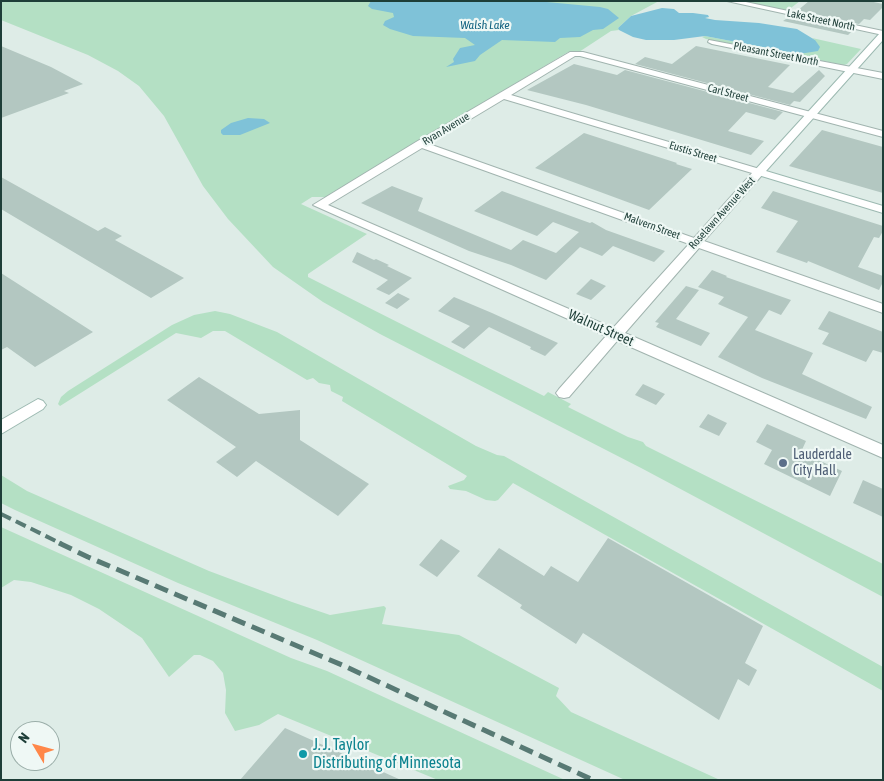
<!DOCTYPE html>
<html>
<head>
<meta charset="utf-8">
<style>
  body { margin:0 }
  #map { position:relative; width:884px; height:781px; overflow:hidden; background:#deece7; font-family:"Asap Condensed",sans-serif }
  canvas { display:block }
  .frame { position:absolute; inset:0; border:2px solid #1e3e38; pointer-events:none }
  .north { position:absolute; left:10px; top:721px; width:50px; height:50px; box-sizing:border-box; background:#eff8f5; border:1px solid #9baea9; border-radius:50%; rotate:307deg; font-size:14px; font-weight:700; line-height:20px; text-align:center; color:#1e3e38 }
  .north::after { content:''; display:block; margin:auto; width:18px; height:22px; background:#ff8749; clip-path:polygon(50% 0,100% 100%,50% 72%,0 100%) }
</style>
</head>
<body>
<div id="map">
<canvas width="884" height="781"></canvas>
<div class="frame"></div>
<div class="north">N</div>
</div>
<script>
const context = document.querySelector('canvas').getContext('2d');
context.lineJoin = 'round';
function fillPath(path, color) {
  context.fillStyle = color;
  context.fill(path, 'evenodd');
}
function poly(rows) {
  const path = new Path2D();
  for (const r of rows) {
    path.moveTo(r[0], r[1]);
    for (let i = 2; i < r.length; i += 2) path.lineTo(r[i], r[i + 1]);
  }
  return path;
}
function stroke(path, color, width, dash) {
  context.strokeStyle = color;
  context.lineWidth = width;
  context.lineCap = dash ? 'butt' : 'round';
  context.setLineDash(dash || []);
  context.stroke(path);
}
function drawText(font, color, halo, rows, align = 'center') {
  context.font = font + ' "Asap Condensed",sans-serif';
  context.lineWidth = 4.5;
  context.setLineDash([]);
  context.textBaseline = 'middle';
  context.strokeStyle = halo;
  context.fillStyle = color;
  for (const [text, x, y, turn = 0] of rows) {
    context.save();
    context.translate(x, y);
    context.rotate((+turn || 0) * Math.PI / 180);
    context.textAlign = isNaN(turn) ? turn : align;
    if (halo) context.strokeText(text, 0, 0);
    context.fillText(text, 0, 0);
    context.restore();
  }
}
fillPath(poly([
  [1,1,659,1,631,16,618,28,619,30,611,31,579,52,568,52,326,197,312,197,301,204,367,234,308,274,308,277,544,396,548,392,571,404,568,407,628,437,643,442,646,446,883,564,883,597,643,469,380,334,323,302,273,267,228,219,203,186,164,116,139,86,118,71,88,55,1,20],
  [738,1,800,1,787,11],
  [705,36,799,54,815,40,812,38,861,49,847,64,844,65,706,39,702,37],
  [215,311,230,314,277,332,476,446,497,455,504,456,883,667,883,691,513,483,498,500,495,501,486,500,466,491,450,489,448,486,464,480,467,476,342,401,343,397,331,391,330,385,319,383,313,378,307,380,225,331,213,331,201,338,176,333,60,406,58,404,61,397,68,391,172,325,194,315],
  [1,475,27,491,209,571,292,602,330,615,384,606,386,608,382,624,459,635,559,688,556,696,571,712,720,780,625,780,317,640,178,583,15,510,1,503],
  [1,527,291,658,327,671,565,780,438,780,278,714,259,725,235,731,225,713,226,690,223,673,213,661,200,655,194,655,169,677,142,638,99,609,71,595,31,582,14,580,1,588]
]), '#b4e0c4');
fillPath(poly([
  [371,1,536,1,600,7,608,9,619,18,603,29,593,30,580,37,560,38,555,42,502,40,480,55,475,61,446,67,454,62,453,59,460,48,475,45,465,38,413,36,390,29,383,25,385,21,394,17,393,13,372,9,368,6],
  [662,8,674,9,679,13,693,13,708,15,709,17,705,18,715,20,759,23,797,29,815,40,820,47,818,51,799,54,705,36,674,40,646,40,633,37,619,30,618,28,631,16],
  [248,118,264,119,270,123,240,135,223,135,221,133,221,130,231,123]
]), '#7fc2d8');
fillPath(poly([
  [809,1,869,1,883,4,883,7,870,20,864,19,859,24,797,11],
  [789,17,853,30,848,35,783,21],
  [1,46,51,67,83,84,64,91,69,93,1,118],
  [696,46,790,65,768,87,793,93,819,70,825,76,800,102,794,101,790,105,635,64,645,57,672,64],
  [574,64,617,75,625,70,783,112,775,120,746,112,728,131,764,141,751,155,586,105,527,90],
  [822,130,883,147,883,193,789,166],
  [584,133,677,163,676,164,692,169,649,210,535,168],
  [1,177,98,231,105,227,122,236,115,240,184,278,151,298,1,209],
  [392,186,423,198,418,211,511,250,523,240,556,253,579,232,553,222,537,236,474,211,502,191,590,223,592,222,606,230,665,251,654,262,613,246,602,256,580,247,546,280,511,265,469,251,361,203],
  [773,191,883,226,883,231,879,238,874,237,858,267,883,276,883,282,879,290,808,261,807,263,776,252,798,221,761,208],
  [357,252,374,260,376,259,389,265,387,266,412,278,389,295,376,289,388,280,352,262],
  [712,270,727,276,726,277,791,300,781,315,769,310,755,330,813,353,802,374,872,407,866,419,762,378,718,357,748,317,718,304,724,297,698,287],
  [1,273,93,332,35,367,7,347,1,350],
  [591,279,606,286,591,300,576,294],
  [686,286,699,290,676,319,710,333,701,346,656,327,659,323,655,322],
  [398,293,410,299,397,309,385,303],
  [454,297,492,313,558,343,545,356,530,349,531,347,489,327,464,349,451,342,470,326,438,311],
  [829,311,883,332,883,353,873,350,866,362,822,344,829,333,818,329],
  [199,377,259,414,300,410,300,440,369,484,338,516,256,461,237,477,216,462,236,447,167,400],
  [643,384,665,394,656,405,635,395],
  [708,414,727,423,719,436,699,427],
  [767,424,806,441,801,452,842,471,830,496,764,464,772,450,756,442],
  [863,480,883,489,883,517,853,503],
  [608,538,763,626,745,663,757,670,749,686,738,679,719,720,583,633,576,644,520,608,522,605,477,576,499,548,544,576,551,566,578,582],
  [441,539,460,551,437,577,419,565],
  [285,728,401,780,240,780]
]), '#b3c7c1');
const street = poly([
  [727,1,741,1,883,31,883,35,727,1],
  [709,40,883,73,883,79,712,44,708,42,709,40],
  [570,52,583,52,883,131,883,137,580,56,575,56,511,95,763,170,764,172,763,174,704,241,883,304,883,313,699,248,625,333,883,445,883,458,617,341,569,397,564,398,559,397,556,393,559,389,606,336,313,205,416,142,570,52],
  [504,99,752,173,694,238,429,144,504,99],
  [422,148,689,244,613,328,328,205,422,148]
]);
const secondary = poly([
  [880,33,883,33,883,40,766,171,883,206,883,213,755,174,754,172,755,170,880,33],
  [38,399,43,401,46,405,43,409,1,434,1,420,38,399]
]);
stroke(street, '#a1b4af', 2);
stroke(secondary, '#9cb9b1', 2);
fillPath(street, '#fff');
fillPath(secondary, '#fff');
stroke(poly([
  [1,514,62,544]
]), '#587a74', 4, [11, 5.5]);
stroke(poly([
  [59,543,88,557,342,665,593,780]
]), '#587a74', 5, [14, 7]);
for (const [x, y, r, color] of [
  [783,463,5,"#5c6f8a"],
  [303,754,5,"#0f9aa8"]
]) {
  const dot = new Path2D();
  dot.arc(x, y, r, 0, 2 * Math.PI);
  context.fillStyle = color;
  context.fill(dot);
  stroke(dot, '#eff8f5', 2);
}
drawText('11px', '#1e3e38', '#eff8f5', [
  ["Lake Street North",821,20,12],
  ["Pleasant Street North",776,54,11],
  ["Carl Street",728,93,15],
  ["Ryan Avenue",446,129,-31],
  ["Eustis Street",693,152,17],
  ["Roselawn Avenue West",722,213,-48],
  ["Malvern Street",652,226,20]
]);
drawText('italic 12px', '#116381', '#eff8f5', [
  ["Walsh Lake",485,25]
]);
drawText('14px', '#1e3e38', '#eff8f5', [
  ["Walnut Street",601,328,24]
]);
drawText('14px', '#4e5e75', '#eff8f5', [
  ["Lauderdale",793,455],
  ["City Hall",793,471]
], 'left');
drawText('16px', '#0d838f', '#eff8f5', [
  ["J. J. Taylor",313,745],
  ["Distributing of Minnesota",313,763]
], 'left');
</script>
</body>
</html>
